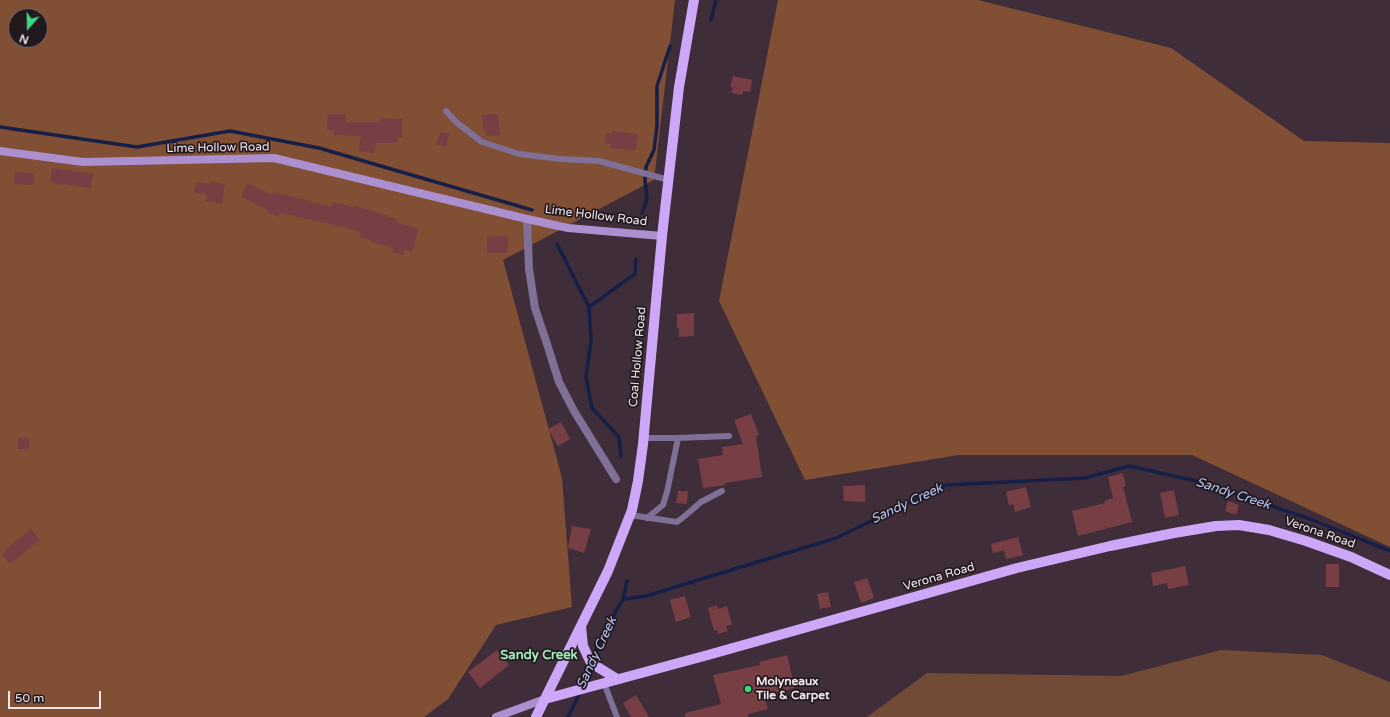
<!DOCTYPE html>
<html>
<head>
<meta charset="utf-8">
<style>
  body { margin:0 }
  #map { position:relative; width:1390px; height:717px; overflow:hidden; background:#402d3a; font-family:"Varela Round",sans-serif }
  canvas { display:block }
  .north { position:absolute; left:8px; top:8px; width:40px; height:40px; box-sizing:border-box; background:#21191e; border:1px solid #756b71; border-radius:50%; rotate:200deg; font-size:11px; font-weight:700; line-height:16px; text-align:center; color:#f2e5ed }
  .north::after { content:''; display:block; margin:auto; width:14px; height:18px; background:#3cd77e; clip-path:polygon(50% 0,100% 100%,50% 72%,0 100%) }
  .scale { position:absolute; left:8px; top:691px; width:93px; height:18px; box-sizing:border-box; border:2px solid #f2e5ed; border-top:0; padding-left:5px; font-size:12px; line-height:14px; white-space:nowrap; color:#f2e5ed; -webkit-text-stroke:3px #21191e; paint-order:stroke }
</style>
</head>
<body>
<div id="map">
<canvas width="1390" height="717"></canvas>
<div class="north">N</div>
<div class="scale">50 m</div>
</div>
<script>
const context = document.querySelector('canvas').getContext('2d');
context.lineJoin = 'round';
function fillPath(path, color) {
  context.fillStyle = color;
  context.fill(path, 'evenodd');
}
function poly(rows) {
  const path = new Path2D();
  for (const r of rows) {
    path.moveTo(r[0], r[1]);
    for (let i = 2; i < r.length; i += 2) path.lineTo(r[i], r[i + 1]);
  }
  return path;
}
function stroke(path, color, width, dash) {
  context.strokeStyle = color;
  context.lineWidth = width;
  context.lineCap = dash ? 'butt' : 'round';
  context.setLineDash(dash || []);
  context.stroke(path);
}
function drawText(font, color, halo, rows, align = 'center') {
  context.font = font + ' "Varela Round",sans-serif';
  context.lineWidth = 3.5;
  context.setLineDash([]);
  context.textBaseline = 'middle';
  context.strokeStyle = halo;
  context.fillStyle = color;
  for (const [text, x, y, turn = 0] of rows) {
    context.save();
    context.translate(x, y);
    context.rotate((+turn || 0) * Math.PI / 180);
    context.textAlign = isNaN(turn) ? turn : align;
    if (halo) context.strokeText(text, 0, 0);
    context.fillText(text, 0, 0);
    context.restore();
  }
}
fillPath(poly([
  [1221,650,1322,655,1390,682,1390,717,867,717,927,673,1121,676]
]), '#724b36');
fillPath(poly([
  [0,0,675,0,654,180,503,260,562,478,572,607,496,625,448,699,424,717,0,717],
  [16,16,40,16,40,40,16,40],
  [778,0,978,0,1171,48,1304,141,1390,143,1390,547,1192,455,959,455,805,480,719,301]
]), '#814f34');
stroke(poly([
  [711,20,716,0],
  [0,127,137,147,230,131,319,148,532,210],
  [642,213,647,199,645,180,646,167,654,150,657,126,657,86,670,46],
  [557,244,589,307,591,340,586,377,592,408,619,437,621,456],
  [589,307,635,274,636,259],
  [623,599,627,581],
  [568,717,577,699,604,632,623,599,646,596,836,538,946,485,1085,478,1129,466,1201,482,1310,519,1390,551]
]), '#151f48', 3.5);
fillPath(poly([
  [733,76,752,80,750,92,743,91,742,95,731,93,733,88,730,87],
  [328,114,346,114,346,122,380,122,380,118,402,119,402,137,398,137,398,143,376,143,374,153,359,151,361,136,334,135,334,130,327,130],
  [498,114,500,135,487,136,486,131,484,132,482,115],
  [612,131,638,134,636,150,610,148,611,144,605,143,606,133,612,134],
  [441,132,449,134,446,147,436,144],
  [52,168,93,174,91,188,63,184,63,185,50,182],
  [15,172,34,174,33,185,14,184],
  [196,182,211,184,211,182,225,184,222,204,206,201,207,194,194,192],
  [247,183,273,195,274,192,332,207,333,202,353,207,353,205,397,219,396,222,418,229,412,252,405,250,403,255,392,252,393,248,371,242,371,240,360,237,361,233,347,228,281,213,279,217,267,212,268,210,241,197],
  [508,236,508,253,487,253,487,237],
  [694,313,694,336,679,337,679,328,677,328,677,314],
  [751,414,759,435,756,436,762,477,725,483,725,485,703,488,698,459,723,455,722,447,743,444,734,420],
  [561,422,570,439,558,446,548,429],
  [18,438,29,438,29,449,18,449],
  [1123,473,1126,486,1123,487,1132,522,1078,536,1072,511,1105,503,1105,501,1113,498,1108,477],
  [865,485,865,502,844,501,843,486],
  [1026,487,1031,507,1015,512,1013,504,1009,505,1006,492],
  [1174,490,1179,515,1165,518,1160,493],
  [678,491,688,491,687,504,676,503],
  [1228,501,1239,505,1236,515,1225,511],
  [572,526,591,529,584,553,568,548],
  [31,529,40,540,14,561,13,560,9,563,2,555,6,552,5,550],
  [1018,537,1023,555,1006,559,1004,550,993,553,991,544],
  [1326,564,1339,564,1339,587,1326,587],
  [1185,566,1189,585,1168,589,1167,583,1153,586,1151,573],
  [867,578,874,598,861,603,854,582],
  [828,592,831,607,820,609,817,594],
  [685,596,691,617,676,622,670,600],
  [717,605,718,609,727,606,732,625,726,626,728,631,718,634,717,630,714,631,708,608],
  [497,650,509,665,480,688,468,672],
  [787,655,795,688,764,695,768,709,748,714,748,717,685,717,685,713,721,704,713,675,760,665,759,662],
  [636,695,649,717,631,717,623,703]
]), '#773e44');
stroke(poly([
  [446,111,456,122,482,142,519,154,561,159,599,161,669,180],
  [644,438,676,438,729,436],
  [630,515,677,522,686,515,701,502,722,491],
  [647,518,663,505,667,492,678,438],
  [604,683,617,717]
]), '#806f96', 6);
stroke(poly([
  [527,219,529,269,535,308,547,344,559,382,574,411,616,479]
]), '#806f96', 8);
stroke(poly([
  [0,151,83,162,274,158,527,219,568,228,662,236],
  [496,717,545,699]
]), '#ac8fce', 8);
stroke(poly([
  [581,626,583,646,590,661,596,666,617,679],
  [545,699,708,655,1017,568,1110,546,1174,533,1216,526,1239,525,1269,530,1306,541,1351,557,1390,575],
  [536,717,608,571,632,510,638,481,643,444,662,236,679,87,694,0]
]), '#cda8f9', 10);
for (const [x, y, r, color] of [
  [748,689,4,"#3cd77e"]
]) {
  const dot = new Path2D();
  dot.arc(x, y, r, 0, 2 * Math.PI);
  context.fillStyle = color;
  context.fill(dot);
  stroke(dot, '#21191e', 1.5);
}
drawText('12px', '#f2e5ed', '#21191e', [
  ["Lime Hollow Road",218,148,-1],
  ["Lime Hollow Road",596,216,7],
  ["Coal Hollow Road",638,357,-85],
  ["Verona Road",1320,533,19],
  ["Verona Road",939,577,-16]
]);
drawText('bold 12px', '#f2e5ed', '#21191e', [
  ["Molyneaux",756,682],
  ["Tile & Carpet",756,696]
], 'left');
drawText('italic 13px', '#b7c6f3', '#21191e', [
  ["Sandy Creek",1233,494,18],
  ["Sandy Creek",907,504,-25],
  ["Sandy Creek",597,653,-65]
]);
drawText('bold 13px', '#a3ebb8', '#21191e', [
  ["Sandy Creek",539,656]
]);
</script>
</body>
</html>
